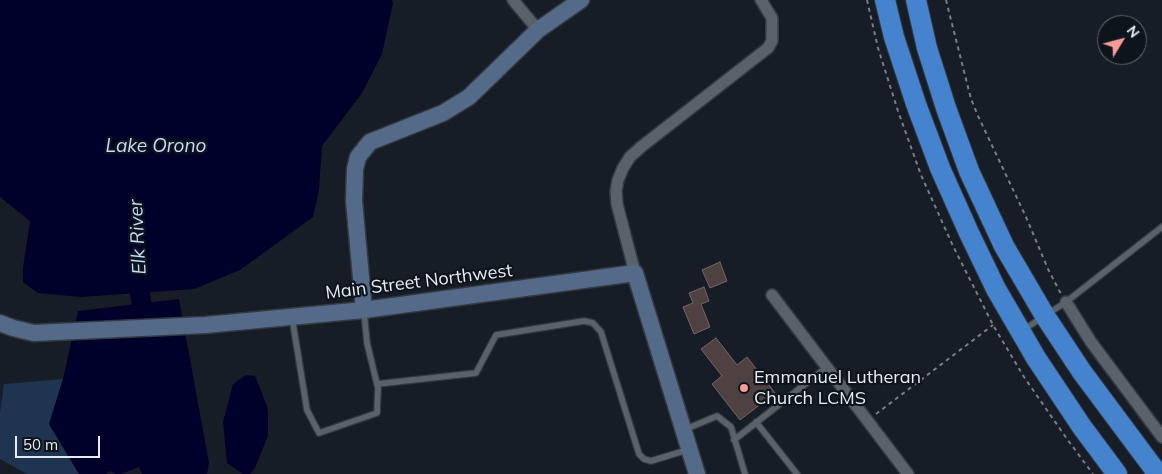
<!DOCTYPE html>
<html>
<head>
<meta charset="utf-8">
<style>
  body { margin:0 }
  #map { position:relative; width:1162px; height:474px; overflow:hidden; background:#171d26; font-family:Mulish,sans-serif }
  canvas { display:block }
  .north { position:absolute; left:1097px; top:15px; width:50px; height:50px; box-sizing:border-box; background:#0e141c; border:1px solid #656a72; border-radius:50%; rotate:53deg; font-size:14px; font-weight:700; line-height:20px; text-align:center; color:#e7ecf2 }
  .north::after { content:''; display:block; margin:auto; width:18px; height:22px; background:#f59b98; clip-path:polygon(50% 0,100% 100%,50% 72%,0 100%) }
  .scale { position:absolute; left:15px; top:436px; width:85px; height:22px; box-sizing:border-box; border:2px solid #e7ecf2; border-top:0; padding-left:6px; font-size:15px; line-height:18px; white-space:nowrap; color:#e7ecf2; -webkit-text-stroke:4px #0e141c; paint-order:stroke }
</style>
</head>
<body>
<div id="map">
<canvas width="1162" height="474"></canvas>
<div class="north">N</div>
<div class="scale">50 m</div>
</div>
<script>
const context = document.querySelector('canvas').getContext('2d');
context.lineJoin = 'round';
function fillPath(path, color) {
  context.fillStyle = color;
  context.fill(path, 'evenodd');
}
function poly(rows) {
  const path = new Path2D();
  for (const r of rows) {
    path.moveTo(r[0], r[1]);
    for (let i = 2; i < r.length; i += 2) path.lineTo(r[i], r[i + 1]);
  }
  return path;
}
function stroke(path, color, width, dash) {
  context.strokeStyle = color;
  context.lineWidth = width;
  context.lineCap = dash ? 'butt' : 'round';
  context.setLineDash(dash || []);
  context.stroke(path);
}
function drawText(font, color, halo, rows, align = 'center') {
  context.font = font + ' Mulish,sans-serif';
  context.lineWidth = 4.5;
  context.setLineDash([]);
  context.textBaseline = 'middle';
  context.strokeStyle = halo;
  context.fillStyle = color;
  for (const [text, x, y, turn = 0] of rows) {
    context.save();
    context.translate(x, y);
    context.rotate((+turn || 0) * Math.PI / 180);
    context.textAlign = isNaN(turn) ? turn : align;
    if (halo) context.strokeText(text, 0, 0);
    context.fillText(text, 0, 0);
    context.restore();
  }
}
fillPath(poly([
  [63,379,49,424,79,474,27,474,0,459,0,413,4,384]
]), '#1e3450');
fillPath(poly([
  [0,0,392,0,393,3,382,54,362,93,322,146,319,190,313,217,240,270,194,289,81,297,38,293,23,282,23,268,30,221,0,197],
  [179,299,209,463,207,474,142,474,139,467,121,474,116,474,110,471,106,474,79,474,49,424,63,379,78,311],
  [246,375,255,376,267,406,268,415,268,436,254,470,250,474,243,474,227,463,223,422,233,384]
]), '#00012a');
stroke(poly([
  [139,267,140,293,145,330]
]), '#00012a', 20);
const building = poly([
  [720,262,727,281,710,288,702,270,720,262],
  [704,287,709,301,701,304,710,327,694,334,683,307,693,303,689,293,704,287],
  [716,338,737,365,747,357,775,393,740,420,712,384,722,376,701,349,716,338]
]);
fillPath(building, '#4f4141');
stroke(building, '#756665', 1);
const lane = poly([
  [292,317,307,410,319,433,377,413,378,388,367,343,364,312],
  [1023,330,1066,302,1162,227],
  [377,384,476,373,496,335,584,321,593,323,601,332,639,454,644,459,651,461,687,450],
  [756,422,797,474],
  [686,429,717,416,731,427,745,474],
  [734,440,827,367]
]);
const street = poly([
  [513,0,538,30],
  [635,273,617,204,616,191,618,180,623,168,630,157,641,147,768,48,772,41,772,18,761,0],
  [772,295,908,474],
  [1066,302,1091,342,1162,437]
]);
const secondary = poly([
  [364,310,354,201,355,169,358,157,370,142,443,113,469,97,538,30,581,0],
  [0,323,13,328,34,333,205,325,364,310,635,273,697,474]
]);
const highway = poly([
  [885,0,894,37,916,104,940,168,969,233,996,289,1036,358,1082,427,1117,474],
  [916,0,927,48,946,108,969,171,1004,246,1045,316,1082,372,1158,474]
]);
stroke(lane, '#353941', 8);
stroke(street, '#353941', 14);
stroke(secondary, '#353941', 19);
stroke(highway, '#353941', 22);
stroke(poly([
  [867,0,878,48,898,111,921,175,953,246,993,325,1024,377,1067,439,1093,474],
  [946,0,971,99,978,116,1026,217,1048,269,1061,294],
  [876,414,993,325]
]), '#797e86', 2, [4, 4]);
stroke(lane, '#59616b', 5.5);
stroke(street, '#59616b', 11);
stroke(secondary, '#536b89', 16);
stroke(highway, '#4683cf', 20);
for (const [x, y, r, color] of [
  [744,388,5,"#f59b98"]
]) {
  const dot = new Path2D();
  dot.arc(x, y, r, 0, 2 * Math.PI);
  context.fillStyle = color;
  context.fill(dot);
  stroke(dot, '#0e141c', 2);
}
drawText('18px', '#e7ecf2', '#0e141c', [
  ["Main Street Northwest",419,282,-7]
]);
drawText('18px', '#e7ecf2', '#0e141c', [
  ["Emmanuel Lutheran",754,378],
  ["Church LCMS",754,399]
], 'left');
drawText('italic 19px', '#c4dbfa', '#0e141c', [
  ["Lake Orono",156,146],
  ["Elk River",138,237,-93]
]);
</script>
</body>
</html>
